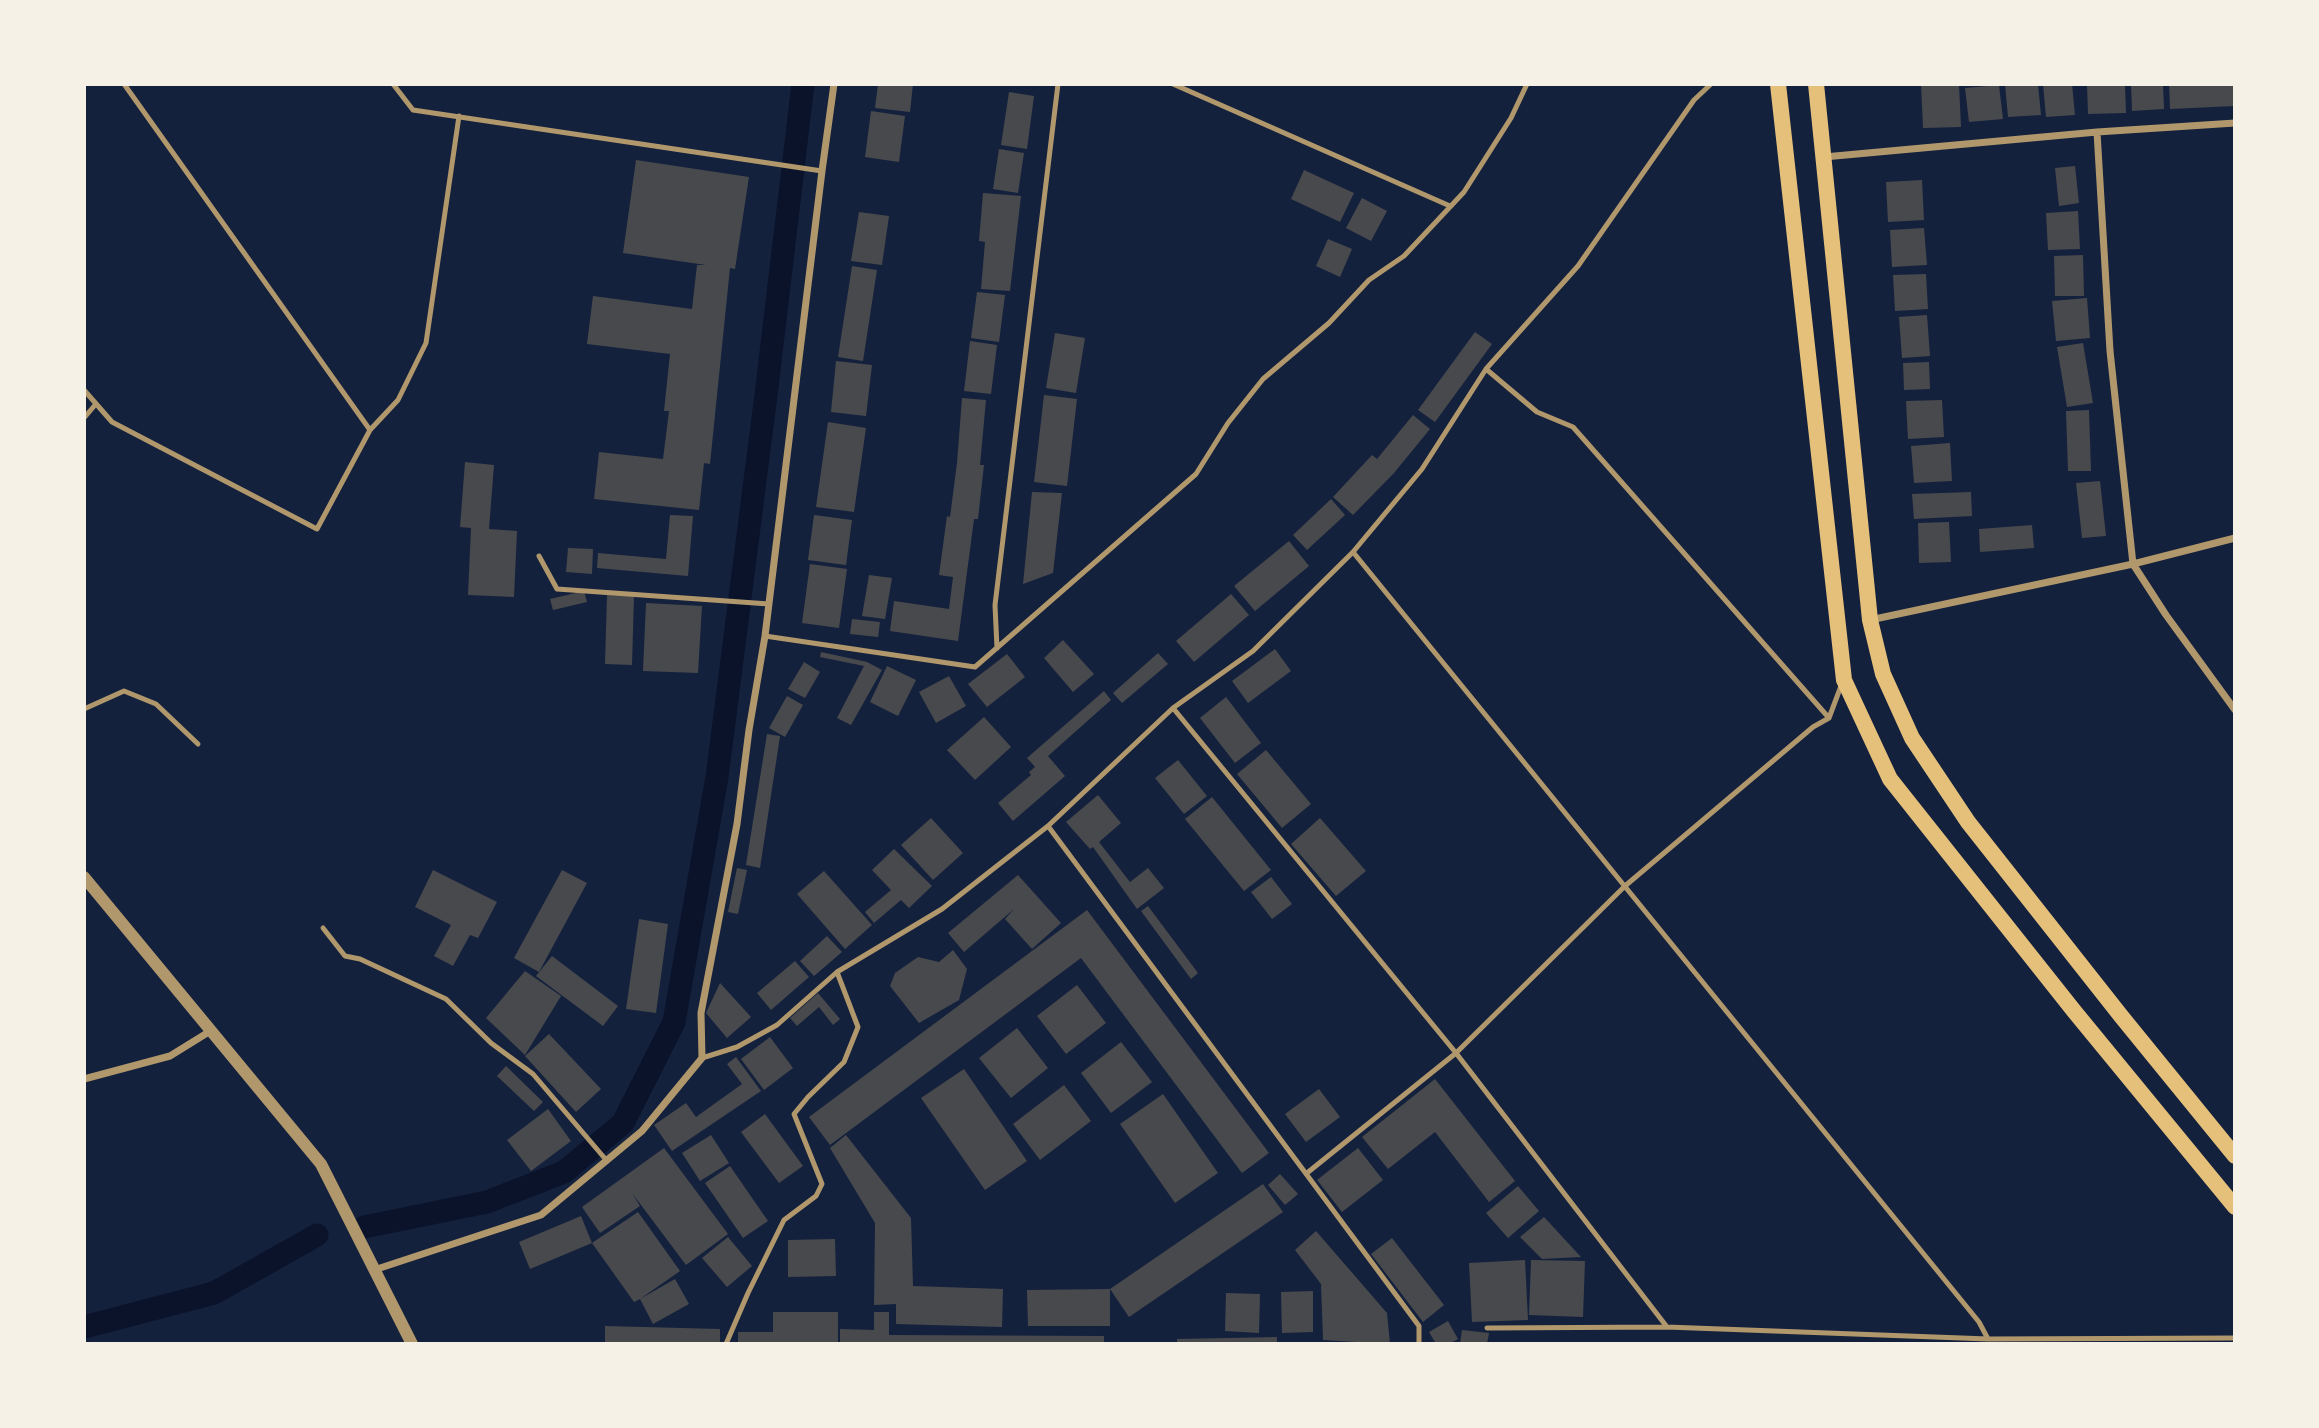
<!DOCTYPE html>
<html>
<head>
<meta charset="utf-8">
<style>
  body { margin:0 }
  #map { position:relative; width:2319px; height:1428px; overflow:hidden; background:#14213d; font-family:"Source Sans 3",sans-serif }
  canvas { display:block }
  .frame { position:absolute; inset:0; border:86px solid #f6f1e7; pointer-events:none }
</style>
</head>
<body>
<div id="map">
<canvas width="2319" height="1428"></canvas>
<div class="frame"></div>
</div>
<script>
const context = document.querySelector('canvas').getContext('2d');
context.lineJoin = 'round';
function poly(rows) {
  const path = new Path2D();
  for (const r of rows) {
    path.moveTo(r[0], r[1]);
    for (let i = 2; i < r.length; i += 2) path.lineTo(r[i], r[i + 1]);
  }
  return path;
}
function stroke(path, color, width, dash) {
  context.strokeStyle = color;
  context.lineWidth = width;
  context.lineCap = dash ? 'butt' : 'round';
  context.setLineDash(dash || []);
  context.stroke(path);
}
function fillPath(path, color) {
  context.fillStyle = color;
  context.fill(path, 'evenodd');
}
stroke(poly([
  [364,1227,487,1202,564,1172,623,1123,674,1022,717,777,766,395,803,84],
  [84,1327,214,1293,317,1235]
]), '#0b132b', 23);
fillPath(poly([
  [878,84,913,84,910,112,875,108],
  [1921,84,1959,84,1961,127,1923,128],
  [2005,84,2038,84,2041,115,2008,117],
  [2043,84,2072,84,2075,115,2046,117],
  [2087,84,2125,84,2126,113,2088,114],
  [2131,84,2163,84,2164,109,2132,111],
  [2169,84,2235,84,2235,106,2170,109],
  [1999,85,2003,119,1969,122,1965,88],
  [1009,92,1034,96,1027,149,1001,145],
  [871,111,905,116,899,162,865,157],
  [999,149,1024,153,1018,193,993,189],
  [636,160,749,177,735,269,730,268,710,464,704,463,699,510,594,499,599,452,663,459,669,411,664,411,670,354,587,344,593,296,692,309,697,265,706,265,623,253],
  [2075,166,2079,203,2059,206,2055,168],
  [1304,170,1354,193,1340,222,1291,199],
  [1922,180,1924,220,1888,222,1886,182],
  [983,193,1021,196,1010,291,981,289,985,242,979,241],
  [1362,198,1387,211,1371,241,1346,228],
  [2078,211,2080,249,2048,250,2046,213],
  [859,212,889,216,882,265,851,261],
  [1924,228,1927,265,1892,267,1890,230],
  [1328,239,1352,249,1340,277,1316,266],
  [2083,255,2084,296,2055,296,2054,256],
  [852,266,877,270,863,361,838,357],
  [1926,274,1928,309,1895,311,1893,275],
  [977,292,1005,295,999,342,971,338],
  [2087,298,2090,338,2056,341,2052,301],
  [1927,315,1930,356,1902,358,1899,317],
  [1475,332,1492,344,1435,422,1418,410],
  [1055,333,1085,338,1076,393,1046,388],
  [970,341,997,345,991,394,964,391],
  [2083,343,2093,403,2067,407,2057,347],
  [836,361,872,365,866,416,831,412],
  [1929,362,1930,389,1904,390,1903,363],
  [1044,395,1077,399,1067,486,1034,482],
  [962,398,986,400,980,465,984,465,978,519,974,519,958,641,890,631,894,601,949,609,953,577,939,575,947,516,950,517,957,463],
  [1942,400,1944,437,1908,439,1906,401],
  [2089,410,2091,471,2068,471,2066,411],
  [1413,415,1430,429,1394,473,1353,515,1333,497,1372,455,1377,459],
  [828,422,866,428,854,512,816,507],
  [1950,443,1952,481,1914,483,1911,446],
  [465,462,494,465,489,529,517,531,514,597,468,595,471,528,460,527],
  [2100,481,2106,536,2082,538,2076,483],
  [1032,492,1062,493,1053,573,1023,584],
  [1971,492,1972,516,1914,519,1912,494],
  [1331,499,1345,515,1307,550,1293,535],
  [670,515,693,516,688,576,597,568,598,553,666,559],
  [814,515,852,520,846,565,808,560],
  [1949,522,1951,562,1919,563,1918,523],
  [2032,525,2034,548,1980,552,1979,529],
  [1289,541,1309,566,1255,611,1234,586],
  [568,548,593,549,592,574,566,572],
  [810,564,847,569,839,628,802,623],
  [869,575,892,578,885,619,862,616],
  [584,591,587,602,553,610,550,599],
  [1231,594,1249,615,1194,662,1176,641],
  [607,595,634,596,632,665,605,664],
  [646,603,702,606,698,673,643,671],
  [852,619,880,622,878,637,850,634],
  [1063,640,1094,674,1073,692,1044,658],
  [1275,649,1291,671,1248,703,1232,681],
  [821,652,867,662,882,670,851,725,837,718,864,666,820,657],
  [1158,653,1168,664,1122,703,1113,693],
  [1007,654,1025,677,987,707,968,684],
  [804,662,820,672,805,698,788,689],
  [887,666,916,680,898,716,870,702],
  [949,676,966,706,936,723,919,692],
  [1104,691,1111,700,1048,756,1065,776,1013,821,998,803,1031,775,1029,772,1035,767,1027,758],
  [787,696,803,705,785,737,769,728],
  [1226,697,1261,743,1235,763,1200,718],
  [984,717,1011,747,975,780,947,750],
  [767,734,780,736,760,868,746,865],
  [1266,750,1311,804,1282,828,1237,774],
  [1178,760,1207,796,1184,814,1155,778],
  [1098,795,1121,823,1099,842,1130,882,1148,868,1164,888,1137,909,1093,847,1090,849,1066,822],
  [1212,797,1271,870,1244,891,1185,819],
  [931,818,963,853,933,880,901,845],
  [1320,818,1366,871,1336,896,1291,844],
  [894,849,932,886,909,908,901,900,874,923,865,912,891,890,872,870],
  [737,868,747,870,738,914,728,912],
  [433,870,497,902,478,938,470,935,453,966,434,956,451,925,415,907],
  [562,870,587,883,539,972,514,958],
  [824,871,872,925,845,949,797,894],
  [1018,875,1061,923,1032,949,1005,919,1014,909,964,952,948,933],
  [1271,877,1292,904,1272,919,1251,892],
  [1148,906,1198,973,1191,979,1141,911],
  [1087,910,1269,1153,1242,1173,1081,958,830,1145,809,1117],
  [639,919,668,924,656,1013,626,1009],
  [827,936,842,952,814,976,800,961],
  [953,950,967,969,959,1000,919,1023,890,986,895,973,918,957,939,962],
  [552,956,618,1006,603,1026,536,976],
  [795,961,809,977,771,1010,757,993],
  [525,971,561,996,525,1055,486,1018],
  [720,983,751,1017,727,1038,706,1013],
  [1077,985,1106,1023,1066,1054,1037,1016],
  [818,993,840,1019,833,1025,819,1007,797,1026,790,1018],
  [1017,1028,1048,1068,1011,1098,979,1058],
  [549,1034,601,1089,576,1112,525,1056],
  [770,1037,793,1068,764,1090,741,1059],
  [1121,1042,1152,1082,1111,1113,1081,1073],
  [736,1057,761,1091,672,1151,654,1125,686,1103,696,1117,742,1084,727,1064],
  [506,1066,543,1102,534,1111,497,1076],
  [964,1069,1027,1161,985,1190,921,1098],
  [1435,1079,1515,1181,1489,1202,1435,1132,1388,1169,1362,1137],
  [1064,1085,1091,1121,1040,1160,1013,1124],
  [1319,1089,1340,1117,1306,1142,1285,1114],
  [1163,1094,1218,1173,1175,1203,1120,1124],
  [548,1109,571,1141,531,1171,507,1140],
  [765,1114,803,1166,779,1183,741,1132],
  [711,1135,729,1163,700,1181,682,1153],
  [846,1135,911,1218,913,1286,1003,1289,1002,1327,896,1324,896,1304,874,1305,875,1223,830,1148],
  [664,1148,728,1234,686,1265,632,1193,640,1206,600,1233,582,1207],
  [1358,1148,1383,1180,1342,1212,1317,1180],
  [730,1166,768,1221,743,1238,705,1183],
  [1280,1174,1298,1194,1285,1205,1268,1185],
  [1263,1184,1283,1212,1129,1317,1110,1289],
  [1518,1186,1539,1211,1508,1238,1486,1213],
  [638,1212,680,1271,640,1299,675,1279,689,1304,653,1324,640,1299,634,1302,592,1243],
  [581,1216,592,1243,530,1269,519,1242],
  [1544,1217,1581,1257,1542,1259,1520,1237],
  [1316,1231,1387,1313,1390,1344,1323,1340,1321,1284,1295,1250],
  [728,1237,752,1266,727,1287,702,1258],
  [1392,1238,1444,1305,1423,1322,1371,1254],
  [835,1239,836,1276,788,1277,788,1240],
  [1525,1260,1528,1320,1472,1322,1469,1263],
  [1531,1260,1585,1261,1583,1317,1529,1315],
  [1110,1289,1110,1326,1028,1326,1027,1290],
  [1313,1291,1313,1332,1282,1333,1281,1292],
  [1226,1293,1260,1294,1259,1333,1225,1331],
  [773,1312,838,1312,838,1344,738,1344,738,1332,773,1332],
  [874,1312,889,1312,889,1335,1104,1336,1104,1344,840,1344,840,1329,874,1330],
  [1448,1321,1458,1339,1449,1344,1436,1344,1429,1332],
  [605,1326,720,1329,720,1344,605,1344],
  [1462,1330,1489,1333,1487,1344,1460,1344],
  [1277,1337,1277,1344,1177,1344,1177,1339]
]), '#48494c');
stroke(poly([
  [124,84,370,430],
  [393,84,413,110,822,171],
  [1173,84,1450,206],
  [1486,369,1537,412,1573,427,1829,718],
  [84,390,112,422,317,529,370,430,398,400,426,343,459,116],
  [84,418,95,405],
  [1353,552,1979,1322,1988,1339],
  [539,556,557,589,769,604],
  [765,636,975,667,1196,474,1228,423,1263,379,1329,323,1369,280,1404,256,1464,192,1511,118,1527,84],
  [997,648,995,605,1058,84],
  [1173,708,1456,1053,1667,1327],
  [84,709,124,691,156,704,198,744],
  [1048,826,1419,1326,1419,1344],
  [323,928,345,956,360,959,446,999,491,1043,533,1074,607,1161],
  [702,1058,737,1047,777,1025,837,972,942,909,1048,826,1173,708,1253,651,1353,552,1422,469,1486,369,1578,266,1694,100,1711,84],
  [1307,1173,1456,1053,1625,886,1813,727,1829,718,1841,686],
  [1487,1328,1667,1327,1988,1339,2235,1338],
  [726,1344,748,1293,784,1220,816,1196,822,1184,794,1114,808,1097,844,1062,858,1027,837,972]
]), '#b1986c', 5);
stroke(poly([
  [2097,132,2110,351,2133,564,2166,615,2235,710],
  [1824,157,2097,132,2235,123],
  [1870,620,2133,564,2235,538],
  [84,1079,170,1056,212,1030],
  [374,1270,541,1215,642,1131,702,1058,701,1013,737,824,749,730,765,636,822,171,834,84]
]), '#b1986c', 7);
stroke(poly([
  [84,877,321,1164,412,1344]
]), '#b1986c', 12);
stroke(poly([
  [1778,84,1844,680,1890,779,2074,1011,2235,1207],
  [1816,84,1870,620,1883,674,1912,738,1968,822,2121,1016,2235,1156]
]), '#e5c07b', 16);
</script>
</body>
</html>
